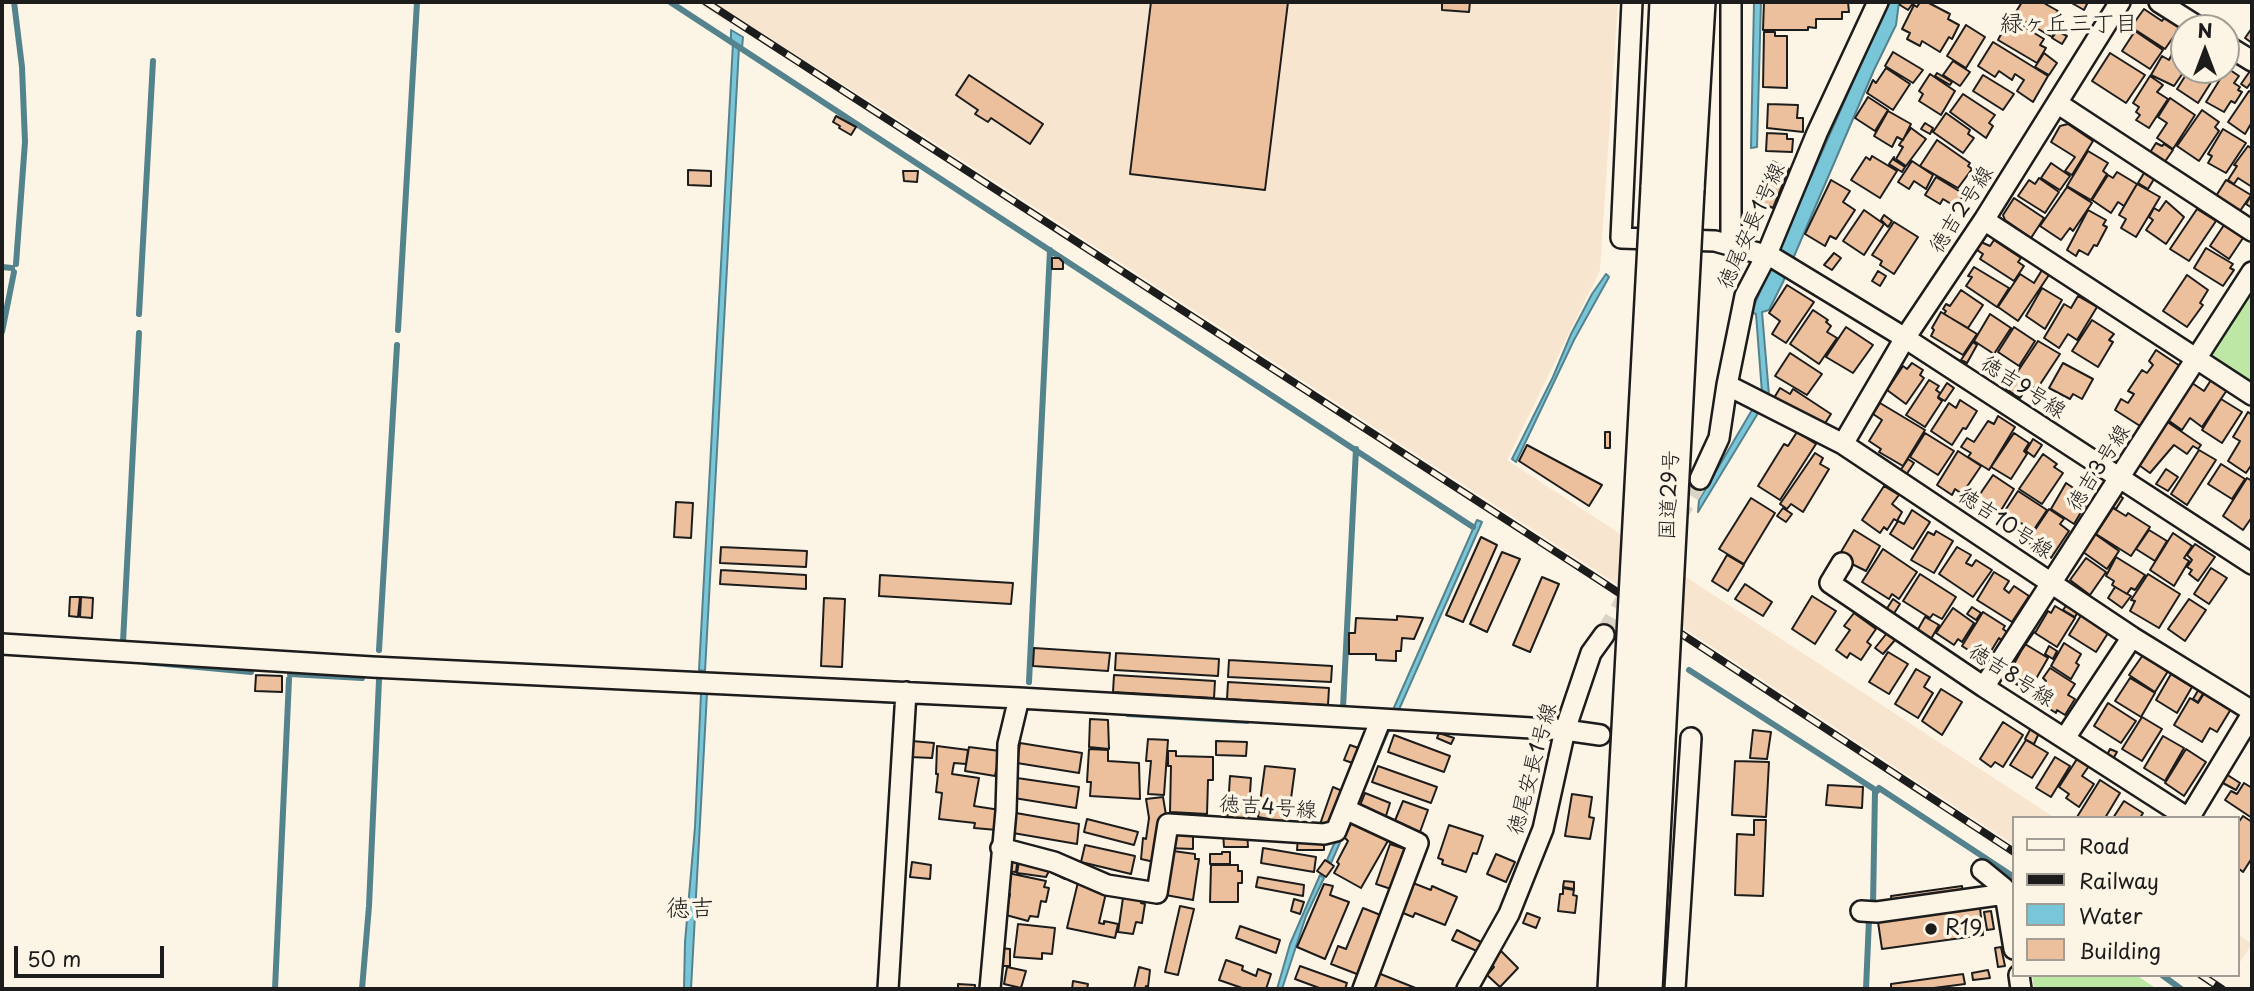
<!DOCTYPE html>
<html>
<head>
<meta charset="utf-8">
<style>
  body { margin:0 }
  #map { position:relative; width:2254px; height:991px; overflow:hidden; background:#fcf5e5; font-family:"Playpen Sans",sans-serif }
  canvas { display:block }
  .frame { position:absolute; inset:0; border:4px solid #1c1c1c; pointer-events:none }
  .legend { position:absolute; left:2012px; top:816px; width:228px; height:161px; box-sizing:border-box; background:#fcf5e5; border:2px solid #a29e95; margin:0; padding:9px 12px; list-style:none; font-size:21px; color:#1c1c1c }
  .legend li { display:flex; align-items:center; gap:14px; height:35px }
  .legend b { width:35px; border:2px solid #a29e95 }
  .north { position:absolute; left:2170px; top:14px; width:70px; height:70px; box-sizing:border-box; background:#fcf5e5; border:2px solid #a29e95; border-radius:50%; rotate:0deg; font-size:19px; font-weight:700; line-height:28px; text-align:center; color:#1c1c1c }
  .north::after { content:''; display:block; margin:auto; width:24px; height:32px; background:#1c1c1c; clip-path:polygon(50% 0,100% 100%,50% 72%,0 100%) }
  .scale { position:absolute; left:14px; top:946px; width:150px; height:32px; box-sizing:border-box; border:4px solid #1c1c1c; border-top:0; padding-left:9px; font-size:21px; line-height:24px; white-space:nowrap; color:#1c1c1c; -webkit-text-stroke:5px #fcf5e5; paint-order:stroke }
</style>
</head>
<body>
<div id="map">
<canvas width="2254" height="991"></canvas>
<div class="frame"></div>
<ul class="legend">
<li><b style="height:9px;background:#fcf5e5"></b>Road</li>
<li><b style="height:9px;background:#1c1c1c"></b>Railway</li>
<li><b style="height:19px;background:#7ac6d9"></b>Water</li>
<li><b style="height:19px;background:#edc09d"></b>Building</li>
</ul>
<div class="north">N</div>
<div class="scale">50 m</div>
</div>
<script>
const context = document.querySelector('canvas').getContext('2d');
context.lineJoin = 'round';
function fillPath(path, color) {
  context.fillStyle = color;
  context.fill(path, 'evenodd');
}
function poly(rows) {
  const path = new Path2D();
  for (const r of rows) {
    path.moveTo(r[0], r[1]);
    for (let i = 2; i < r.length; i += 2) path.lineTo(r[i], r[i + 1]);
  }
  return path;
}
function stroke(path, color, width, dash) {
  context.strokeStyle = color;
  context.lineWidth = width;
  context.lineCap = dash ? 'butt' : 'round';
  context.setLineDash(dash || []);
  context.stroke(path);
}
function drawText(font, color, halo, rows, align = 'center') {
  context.font = font + ' "Playpen Sans","Klee One",sans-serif';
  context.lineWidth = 7;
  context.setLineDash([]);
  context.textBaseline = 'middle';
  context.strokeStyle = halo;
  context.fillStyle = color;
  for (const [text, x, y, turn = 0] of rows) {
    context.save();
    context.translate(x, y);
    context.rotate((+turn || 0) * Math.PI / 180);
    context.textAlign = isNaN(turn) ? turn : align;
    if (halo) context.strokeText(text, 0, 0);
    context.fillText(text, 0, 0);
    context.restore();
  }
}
fillPath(poly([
  [696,2,1618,2,1600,270,1507,460,2055,818,2014,818,2014,845,1592,568,915,130,730,13,724,20],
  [2238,934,2252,944,2238,965]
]), '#f8e5cf');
fillPath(poly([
  [2252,283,2252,384,2213,359,2210,347],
  [2032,975,2136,975,2157,989,2034,989]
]), '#bce7a4');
const water = poly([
  [1754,2,1761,2,1757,147,1751,148,1754,2],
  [1882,2,1899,2,1896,25,1874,70,1783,282,1769,310,1762,312,1769,395,1698,512,1699,500,1762,393,1756,314,1751,312,1880,21,1882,2],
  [731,30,743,37,742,48,739,47,705,671,699,670,733,43,731,41,731,30],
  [1606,274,1609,277,1574,340,1516,462,1512,459,1553,377,1571,334,1592,294,1606,274],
  [1477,520,1482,522,1397,714,1392,712,1477,520],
  [699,692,899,698,899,703,707,693,691,989,684,989,685,942,695,827,701,693,699,692],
  [1127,711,1248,718,1248,723,1127,716,1127,711],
  [1386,725,1391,726,1331,863,1327,860,1386,725],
  [1320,875,1324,878,1306,916,1282,989,1277,989,1290,944,1320,875]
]);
fillPath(water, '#7ac6d9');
stroke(water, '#54828d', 2);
stroke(poly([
  [14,2,22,67,25,142,16,264],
  [670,2,1473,527],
  [2,267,12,268],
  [139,314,153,61],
  [398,330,417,2],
  [2,332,14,272],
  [123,642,139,333],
  [379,650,397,345],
  [145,662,251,672],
  [1689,670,1877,791,1879,788,2014,877],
  [290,674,362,678],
  [1029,682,1050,250],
  [1343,708,1356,449],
  [1873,905,1875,791],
  [2162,975,2181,989],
  [275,989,289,679],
  [362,989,369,906,379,680],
  [1866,989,1869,919]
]), '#54828d', 6);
const building = poly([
  [1151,2,1288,2,1265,190,1130,174,1151,2],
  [1442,2,1470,2,1469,12,1442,10,1442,2],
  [1764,2,1848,2,1849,12,1842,12,1842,19,1816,19,1816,28,1808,27,1808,30,1763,30,1764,2],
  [1900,2,1914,2,1908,10,1900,5,1900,2],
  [1920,2,1927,2,1950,14,1948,19,1959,25,1952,39,1949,37,1940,52,1922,41,1920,46,1907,39,1910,33,1902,29,1914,5,1917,7,1920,2],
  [2022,2,2042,2,2058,11,2054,16,2062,21,2052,37,2014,15,2022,2],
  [2070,2,2088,2,2084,10,2070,2],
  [2144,9,2162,21,2166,16,2181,26,2165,49,2131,27,2144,9],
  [2013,20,2044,39,2040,45,2046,48,2037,63,1998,40,2007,23,2010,25,2013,20],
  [1966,25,1985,37,1966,68,1947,56,1966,25],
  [2252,28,2252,43,2245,38,2252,28],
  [2057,31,2067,36,2062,44,2052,38,2057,31],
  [2135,31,2163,50,2150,69,2122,51,2135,31],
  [1764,32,1775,32,1775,36,1787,36,1787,88,1763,87,1764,32],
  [1993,42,2048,76,2033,102,2017,91,2024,80,2015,74,2012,80,1999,71,1995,77,1978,66,1993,42],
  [1893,52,1923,70,1913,83,1885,66,1893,52],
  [2044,53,2057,63,2049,75,2035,67,2044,53],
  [2110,53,2145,75,2126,103,2092,81,2110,53],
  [2172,54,2184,62,2185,70,2174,86,2151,75,2162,56,2169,60,2172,54],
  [1953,61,1970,72,1960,86,1943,75,1953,61],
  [1886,68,1910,84,1893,110,1867,93,1873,80,1876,83,1886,68],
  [2227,68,2239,76,2234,83,2240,87,2238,90,2242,92,2235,103,2231,101,2224,112,2206,102,2227,68],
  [2189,70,2212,70,2217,73,2198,103,2177,89,2189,70],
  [2250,71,2252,73,2252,81,2247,88,2241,84,2250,71],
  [1937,73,1952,82,1950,85,1935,76,1937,73],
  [1930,74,1955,91,1941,115,1919,101,1923,94,1919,91,1930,74],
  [969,75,1043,124,1030,144,991,118,988,122,975,114,978,110,956,95,969,75],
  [1983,75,2014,94,2003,110,1973,91,1983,75],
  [2150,76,2163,85,2157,92,2168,99,2149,128,2136,120,2140,115,2136,112,2139,107,2133,103,2150,76],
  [2249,91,2252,93,2252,122,2245,134,2228,122,2249,91],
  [1963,94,1995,115,1989,123,1993,126,1986,138,1950,112,1963,94],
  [1868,97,1888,110,1875,131,1855,118,1868,97],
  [2170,98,2195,115,2173,149,2157,138,2167,123,2158,117,2170,98],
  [1768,104,1798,105,1797,118,1803,118,1803,132,1767,128,1768,104],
  [2202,110,2219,122,2215,127,2219,131,2199,161,2177,146,2202,110],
  [1888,111,1911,124,1903,140,1897,137,1892,147,1874,136,1888,111],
  [1946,113,1970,130,1968,134,1974,138,1963,153,1933,132,1946,113],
  [836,116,856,127,851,135,839,128,840,126,833,122,836,116],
  [1925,123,1933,128,1930,134,1921,129,1925,123],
  [2068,124,2093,141,2072,175,2065,171,2075,157,2051,142,2060,126,2068,124],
  [1911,128,1926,139,1906,166,1896,159,1903,147,1899,145,1911,128],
  [2223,129,2246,143,2226,173,2208,163,2212,156,2208,154,2223,129],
  [1767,133,1787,134,1787,139,1793,139,1792,152,1766,151,1767,133],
  [1937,140,1970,163,1968,166,1972,169,1958,188,1920,166,1937,140],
  [2156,143,2162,146,2164,144,2173,150,2164,163,2149,154,2156,143],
  [2248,146,2252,149,2252,187,2238,178,2234,184,2228,180,2237,166,2234,165,2248,146],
  [2088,151,2108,163,2103,171,2107,174,2091,200,2067,186,2088,151],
  [1872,156,1897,171,1880,198,1851,180,1866,157,1870,160,1872,156],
  [1894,157,1894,160,1905,167,1902,172,1889,164,1894,157],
  [1772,161,1789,169,1773,208,1755,200,1772,161],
  [1912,161,1933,175,1926,189,1914,181,1909,189,1898,182,1912,161],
  [2051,163,2070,176,2060,190,2041,178,2051,163],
  [688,170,711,171,711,186,688,185,688,170],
  [903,171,918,171,917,182,904,181,903,171],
  [2117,172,2137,184,2124,206,2118,202,2111,213,2092,200,2108,175,2113,178,2117,172],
  [2144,173,2154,179,2148,189,2138,183,2144,173],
  [1936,177,1964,194,1956,207,1943,199,1940,204,1925,195,1936,177],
  [2039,178,2059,192,2045,213,2018,196,2029,180,2035,184,2039,178],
  [1831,180,1850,191,1843,202,1855,210,1836,239,1830,236,1825,246,1805,234,1831,180],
  [2226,180,2251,195,2240,211,2216,196,2226,180],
  [2137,184,2160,197,2136,237,2121,228,2126,219,2119,215,2137,184],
  [2067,187,2092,203,2073,231,2070,228,2061,240,2040,226,2067,187],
  [2252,194,2252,208,2246,204,2252,194],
  [2014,198,2044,218,2031,238,2005,220,2003,215,2014,198],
  [2166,201,2184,217,2166,244,2146,230,2153,220,2149,217,2154,208,2159,211,2166,201],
  [2197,209,2216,221,2189,261,2170,249,2197,209],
  [1864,210,1884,224,1864,255,1843,241,1864,210],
  [2088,210,2106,220,2103,225,2107,227,2097,246,2094,245,2088,255,2079,250,2076,256,2067,250,2088,210],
  [1884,215,1892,221,1888,227,1881,220,1884,215],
  [1894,222,1918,237,1894,274,1880,265,1882,261,1872,255,1894,222],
  [2224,225,2243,238,2229,259,2210,246,2224,225],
  [1994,240,2021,258,2018,262,2024,266,2014,281,1980,259,1983,254,1977,250,1981,242,1990,246,1994,240],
  [2206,248,2233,264,2230,268,2234,270,2223,286,2194,268,2206,248],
  [1834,253,1841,258,1832,270,1824,265,1834,253],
  [1052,258,1059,258,1063,262,1063,269,1052,269,1052,258],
  [1974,267,2009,288,1997,307,1966,286,1972,277,1968,276,1974,267],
  [2042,270,2049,275,2018,321,1998,307,2020,274,2034,283,2042,270],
  [1878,271,1886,276,1880,286,1872,281,1878,271],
  [2187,275,2208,290,2200,303,2203,305,2187,327,2163,311,2187,275],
  [1787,285,1814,302,1786,343,1772,334,1780,321,1769,313,1787,285],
  [2042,288,2062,300,2045,329,2026,316,2042,288],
  [1961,290,1983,305,1968,328,1944,314,1946,311,1943,309,1946,304,1950,306,1961,290],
  [2078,296,2097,307,2077,340,2068,334,2059,348,2044,338,2064,304,2071,308,2078,296],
  [1813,310,1828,320,1826,322,1831,326,1827,332,1837,338,1819,364,1790,344,1813,310],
  [1941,312,1977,334,1963,355,1931,336,1934,330,1932,328,1941,312],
  [1990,314,2011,328,1994,354,1974,341,1990,314],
  [2092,320,2114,334,2109,340,2113,342,2098,367,2072,351,2092,320],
  [1846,327,1873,345,1853,373,1826,357,1846,327],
  [2014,327,2035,341,2019,366,1998,352,2014,327],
  [2038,341,2060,354,2037,389,2029,385,2020,398,2006,389,2038,341],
  [1973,342,1977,345,1967,363,1961,360,1973,342],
  [2156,350,2180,366,2140,426,2115,410,2121,399,2128,403,2134,394,2128,391,2142,370,2147,373,2153,365,2149,361,2156,350],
  [1790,353,1822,374,1807,395,1775,376,1790,353],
  [1912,363,1923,370,1920,375,1924,378,1906,404,1887,390,1903,366,1907,369,1912,363],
  [2063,363,2093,379,2082,399,2073,394,2070,399,2049,388,2063,363],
  [1929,380,1939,386,1936,390,1940,393,1938,398,1942,401,1925,427,1906,415,1929,380],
  [2211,380,2227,390,2202,427,2190,418,2182,430,2165,418,2189,381,2204,391,2211,380],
  [1947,383,1954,388,1945,401,1938,397,1947,383],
  [1780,388,1790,394,1793,389,1831,414,1822,428,1774,398,1780,388],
  [2221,399,2242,412,2222,443,2202,430,2221,399],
  [1960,400,1977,411,1966,429,1963,428,1952,445,1931,431,1949,403,1956,408,1960,400],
  [1880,403,1925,430,1903,466,1879,452,1881,449,1869,441,1882,420,1873,414,1880,403],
  [2248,412,2252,415,2252,464,2246,473,2228,461,2240,441,2233,437,2248,412],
  [1998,416,2015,427,1989,470,1968,457,1971,453,1961,447,1967,438,1974,442,1988,421,1994,424,1998,416],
  [2166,421,2201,445,2198,449,2193,446,2187,454,2174,445,2150,473,2136,463,2166,421],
  [1605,432,1610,432,1610,448,1605,448,1605,432],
  [1797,432,1816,444,1780,500,1758,486,1784,444,1788,446,1797,432],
  [1925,433,1954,451,1938,475,1910,457,1925,433],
  [2014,433,2029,443,2024,451,2027,454,2011,479,1991,467,2014,433],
  [2033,439,2042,445,2034,457,2026,451,2033,439],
  [1527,445,1602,485,1589,506,1519,461,1527,445],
  [2199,450,2216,460,2187,505,2171,494,2199,450],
  [1958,451,1981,466,1962,494,1955,489,1952,495,1937,485,1958,451],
  [1815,453,1823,458,1820,464,1829,469,1803,512,1791,504,1787,509,1780,504,1815,453],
  [2043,454,2057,464,2054,467,2063,473,2042,504,2019,489,2043,454],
  [1908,459,1914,463,1906,475,1900,471,1908,459],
  [2221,464,2245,479,2232,499,2208,484,2221,464],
  [2166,469,2178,477,2168,491,2156,484,2166,469],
  [1993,475,2014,489,2000,512,1978,497,1993,475],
  [2247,478,2252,481,2252,517,2243,530,2223,516,2247,478],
  [2066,483,2081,493,2077,499,2086,504,2074,524,2051,509,2066,483],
  [1884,486,1899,495,1892,504,1902,512,1897,521,1894,519,1887,530,1884,527,1880,533,1862,520,1884,486],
  [2018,491,2047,510,2033,531,2004,512,2018,491],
  [2116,493,2123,498,2116,509,2112,507,2105,519,2101,516,2116,493],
  [1751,498,1775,513,1744,564,1719,549,1751,498],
  [676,502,693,503,691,538,674,537,676,502],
  [1783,508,1792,514,1786,522,1777,516,1783,508],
  [2113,508,2126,516,2128,513,2150,527,2131,556,2096,534,2113,508],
  [2049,509,2064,519,2060,524,2069,531,2051,558,2027,542,2049,509],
  [1912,510,1930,522,1913,549,1890,534,1898,521,1904,524,1912,510],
  [1854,530,1880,546,1866,571,1838,557,1854,530],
  [2149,530,2167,541,2155,561,2136,549,2149,530],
  [1936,531,1953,541,1934,573,1911,560,1928,532,1934,535,1936,531],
  [2173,533,2192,546,2184,558,2189,561,2174,586,2150,570,2173,533],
  [2095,534,2119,551,2107,569,2083,552,2095,534],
  [1481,537,1497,545,1463,622,1446,615,1481,537],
  [2195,544,2215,557,2198,581,2189,574,2192,570,2187,567,2192,560,2187,555,2195,544],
  [721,547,807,551,806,567,720,563,721,547],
  [1957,547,1971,555,1966,563,1972,566,1976,560,1992,570,1973,597,1939,574,1957,547],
  [1883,549,1917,572,1899,599,1892,594,1889,599,1862,582,1883,549],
  [1502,552,1520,559,1487,632,1470,624,1502,552],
  [1727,555,1744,565,1728,591,1712,581,1727,555],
  [2116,557,2145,575,2135,590,2131,588,2127,594,2112,585,2114,581,2106,576,2116,557],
  [2086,558,2106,572,2090,595,2070,580,2086,558],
  [2211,568,2227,578,2209,604,2194,594,2211,568],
  [721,570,806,575,806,589,720,584,721,570],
  [1994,572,2009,581,2004,589,2009,593,2014,586,2029,596,2012,622,1977,600,1994,572],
  [1920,574,1956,597,1942,619,1933,614,1930,618,1903,601,1920,574],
  [2148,574,2180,594,2159,628,2130,611,2135,601,2131,600,2148,574],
  [880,575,1013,583,1011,604,879,596,880,575],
  [1542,577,1559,584,1530,652,1513,645,1542,577],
  [1745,584,1772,602,1763,616,1735,599,1745,584],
  [2115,587,2131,596,2122,608,2108,598,2115,587],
  [1812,596,1836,611,1815,644,1792,629,1812,596],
  [70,597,80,597,78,617,69,616,70,597],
  [81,597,93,598,92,618,80,617,81,597],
  [824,598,845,599,842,667,821,666,824,598],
  [1893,599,1900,604,1893,615,1886,610,1893,599],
  [2189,599,2206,610,2185,641,2168,629,2189,599],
  [2068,603,2079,610,2075,617,2063,610,2068,603],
  [2055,606,2075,618,2057,647,2035,633,2048,611,2051,613,2055,606],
  [1972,607,1981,613,1976,620,1967,614,1972,607],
  [1953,608,1974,623,1962,642,1958,639,1954,645,1936,633,1953,608],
  [1983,612,2005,626,2003,629,2007,632,2002,641,1999,638,1985,661,1962,646,1983,612],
  [2083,612,2110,630,2096,652,2069,635,2083,612],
  [1854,613,1876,629,1867,642,1871,645,1861,660,1850,653,1847,658,1836,650,1850,630,1844,626,1854,613],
  [1397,616,1423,618,1414,639,1402,638,1401,651,1396,651,1396,661,1376,660,1376,654,1349,654,1349,633,1355,633,1356,618,1397,620,1397,616],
  [1925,617,1939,625,1931,639,1917,631,1925,617],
  [2028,628,2034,632,2013,663,2008,660,2028,628],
  [1887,633,1895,640,1883,654,1875,648,1887,633],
  [2064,643,2081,654,2076,663,2079,665,2071,679,2051,666,2064,643],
  [2025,644,2048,658,2029,691,2016,684,2019,678,2009,673,2025,644],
  [2049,646,2057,651,2053,659,2045,654,2049,646],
  [1034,648,1110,653,1108,671,1033,666,1034,648],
  [1888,652,1908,664,1889,694,1869,682,1888,652],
  [2145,652,2170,668,2155,692,2129,675,2145,652],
  [1116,653,1219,659,1218,676,1115,670,1116,653],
  [1229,660,1332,666,1331,682,1228,677,1229,660],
  [2050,668,2075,684,2068,695,2075,699,2065,715,2057,710,2056,713,2042,704,2044,701,2037,696,2046,681,2043,678,2050,668],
  [1916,669,1930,677,1924,687,1933,693,1918,718,1895,704,1916,669],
  [2171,674,2192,687,2177,713,2156,700,2171,674],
  [256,675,282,676,282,692,255,691,256,675],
  [1114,675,1215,681,1214,698,1113,692,1114,675],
  [2130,678,2155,693,2141,717,2115,701,2130,678],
  [1228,682,1329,688,1328,705,1227,699,1228,682],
  [1941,689,1962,702,1942,735,1922,721,1941,689],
  [2199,689,2204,692,2198,702,2193,699,2199,689],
  [2205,692,2231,709,2217,732,2210,728,2202,742,2174,725,2190,698,2198,703,2205,692],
  [2108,703,2136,721,2121,743,2094,726,2108,703],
  [2142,717,2162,729,2142,761,2122,749,2142,717],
  [1090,719,1108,720,1109,749,1089,747,1090,719],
  [2003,722,2023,735,2003,767,1995,762,1991,767,1980,759,2003,722],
  [2031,728,2039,733,2034,744,2025,739,2031,728],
  [1753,730,1771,732,1767,759,1750,758,1753,730],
  [1439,733,1454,738,1451,744,1437,738,1439,733],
  [1394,735,1450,756,1444,772,1388,752,1394,735],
  [2163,736,2184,748,2165,781,2144,768,2163,736],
  [1148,739,1168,740,1164,795,1148,794,1151,761,1146,761,1148,739],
  [2026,740,2048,753,2032,778,2010,765,2026,740],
  [912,741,934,743,932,758,910,757,912,741],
  [1216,741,1247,742,1246,756,1216,755,1216,741],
  [1020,743,1082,753,1079,773,1017,763,1020,743],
  [1350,745,1364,750,1358,765,1344,760,1350,745],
  [937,746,968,750,966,764,954,763,952,774,979,778,974,806,1000,810,997,830,974,828,975,823,939,819,942,793,936,792,938,774,936,774,937,746],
  [969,747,1000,751,995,776,965,771,969,747],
  [1089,749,1108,750,1108,761,1139,763,1140,799,1090,796,1091,782,1087,782,1089,749],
  [2110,749,2117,752,2113,759,2107,755,2110,749],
  [2186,749,2206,762,2184,796,2165,783,2186,749],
  [1168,751,1176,751,1176,756,1213,757,1213,780,1208,780,1207,814,1170,812,1171,766,1168,766,1168,751],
  [2055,757,2070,766,2051,797,2036,788,2055,757],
  [2077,759,2089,766,2082,776,2094,784,2079,807,2066,798,2069,794,2059,787,2077,759],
  [1735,761,1769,762,1766,817,1732,815,1735,761],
  [1265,766,1295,769,1287,828,1268,826,1269,819,1258,817,1265,766],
  [1378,766,1437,787,1431,803,1372,782,1378,766],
  [2226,774,2240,783,2236,790,2221,782,2226,774],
  [1230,776,1251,778,1248,824,1227,823,1230,776],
  [1017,778,1079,787,1076,808,1014,798,1017,778],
  [2100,780,2120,793,2105,818,2077,817,2100,780],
  [2244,783,2252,788,2252,818,2225,800,2231,791,2237,794,2244,783],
  [1828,785,1863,787,1862,808,1826,805,1828,785],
  [1333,787,1347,793,1330,829,1318,830,1333,787],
  [1365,793,1390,803,1385,819,1359,808,1365,793],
  [1572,794,1592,797,1589,817,1594,818,1590,839,1565,836,1572,794],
  [1163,797,1167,821,1159,863,1141,859,1143,838,1146,839,1149,818,1146,799,1163,797],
  [1403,801,1428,810,1420,832,1394,823,1403,801],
  [2124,801,2143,813,2140,818,2113,818,2124,801],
  [1016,813,1079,824,1077,844,1013,833,1016,813],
  [2243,816,2252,822,2252,858,2243,872,2238,868,2238,823,2243,816],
  [1087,819,1138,832,1134,845,1084,832,1087,819],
  [1353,820,1389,839,1361,888,1334,873,1339,864,1337,862,1348,841,1344,837,1353,820],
  [1754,820,1766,820,1763,896,1735,895,1737,834,1754,835,1754,820],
  [1449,825,1483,836,1477,854,1473,853,1466,872,1442,864,1443,860,1438,858,1449,825],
  [1170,828,1193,829,1193,849,1168,848,1170,828],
  [1223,832,1247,832,1248,847,1224,847,1223,832],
  [1298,837,1324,838,1324,850,1297,850,1298,837],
  [1390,844,1408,850,1394,890,1376,884,1390,844],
  [1085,845,1135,856,1131,874,1081,862,1085,845],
  [1263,848,1316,857,1314,872,1261,863,1263,848],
  [1166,850,1195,854,1195,859,1199,859,1193,900,1160,894,1166,850],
  [1222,852,1230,852,1230,864,1210,864,1210,854,1222,854,1222,852],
  [1008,854,1018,856,1016,872,1005,871,1008,854],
  [1496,854,1515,862,1506,882,1487,874,1496,854],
  [1020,856,1068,872,1065,879,1049,871,1046,877,1017,873,1020,856],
  [1325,860,1334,866,1326,877,1317,871,1325,860],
  [912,862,931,865,930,879,910,877,912,862],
  [1211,865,1238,865,1238,871,1242,871,1242,883,1238,883,1238,902,1210,902,1211,865],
  [1008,873,1046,881,1044,887,1049,888,1046,902,1041,901,1038,917,1030,916,1028,921,1006,915,1010,894,1005,892,1008,873],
  [1258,877,1304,885,1303,896,1256,887,1258,877],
  [1079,878,1106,893,1099,923,1104,924,1104,921,1118,924,1115,938,1067,928,1079,878],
  [1564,881,1574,882,1574,889,1563,887,1564,881],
  [1413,883,1431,890,1432,886,1457,897,1445,925,1415,913,1413,917,1403,913,1413,883],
  [1324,884,1333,886,1330,895,1349,902,1325,959,1297,947,1324,884],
  [1962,886,1963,895,1892,904,1891,896,1962,886],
  [1563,888,1574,890,1573,895,1577,896,1575,913,1558,911,1560,894,1563,894,1563,888],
  [1124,891,1143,894,1141,903,1145,904,1142,923,1136,922,1133,934,1118,932,1124,891],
  [1294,899,1304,902,1300,914,1291,911,1294,899],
  [1180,906,1194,909,1178,975,1165,972,1180,906],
  [1363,908,1388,918,1362,976,1331,964,1338,946,1346,949,1363,908],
  [1980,908,1983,935,1882,949,1878,922,1980,908],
  [1991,911,1994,929,1987,930,1984,912,1991,911],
  [1527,913,1540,918,1536,928,1523,923,1527,913],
  [1018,924,1055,928,1052,954,1042,953,1042,959,1014,957,1018,924],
  [1240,926,1280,940,1276,953,1236,938,1240,926],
  [1457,930,1483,943,1479,952,1452,940,1457,930],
  [2001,947,2005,966,1998,967,1995,948,2001,947],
  [999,948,1010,949,1010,966,998,966,999,948],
  [1501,951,1518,968,1500,987,1487,975,1494,967,1490,963,1501,951],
  [1226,960,1243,966,1242,970,1256,976,1258,969,1271,974,1266,989,1245,989,1219,980,1226,960],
  [1300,966,1347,983,1345,989,1322,989,1295,979,1300,966],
  [1007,967,1026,971,1021,988,1004,984,1007,967],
  [1139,967,1150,970,1148,987,1146,986,1145,989,1134,989,1139,967],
  [1988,970,1990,978,1973,980,1972,973,1988,970],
  [1378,973,1418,989,1371,989,1378,973],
  [1963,974,1965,984,1926,989,1891,989,1891,984,1963,974],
  [1073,981,1088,984,1087,989,1072,989,1073,981],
  [958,984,975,985,975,989,958,989,958,984]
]);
fillPath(building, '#edc09d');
stroke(building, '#1c1c1c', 2);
stroke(poly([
  [1675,520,1700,479],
  [1604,635,1631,590],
  [1600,735,1691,738]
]), '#dad4c7', 19, [19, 10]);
const street = poly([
  [1632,2,1621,238,1715,241,1772,257,1905,338,2252,564],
  [2159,2,2200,28],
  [2226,45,2252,61],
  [2057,103,2252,231],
  [1984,220,2252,395],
  [1731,244,1731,2],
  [1727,385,1843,444,2132,637,2252,711],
  [1843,444,1905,338,1984,220,2120,2],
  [1700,479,1719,438,1727,385,1745,296,1767,254,1817,133,1878,2],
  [1842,563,1830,583,1984,687,2188,818],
  [2,644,372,667,1019,698,1381,719],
  [1984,687,2252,272],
  [2065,738,2132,637],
  [1345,809,1418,843,1363,989],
  [2189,818,2252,714],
  [1001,848,1054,862,1107,885,1157,893,1168,824,1324,834,1336,831,1381,719,1565,730,1600,735],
  [1982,870,2004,888,2014,949],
  [1861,911,1877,912,2005,894],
  [2019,975,2021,989],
  [888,989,906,692],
  [990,989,1006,811,1008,744,1019,698],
  [1467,989,1509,914,1543,829,1565,730,1591,653,1604,635],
  [1675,989,1691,738]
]);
const highway = poly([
  [1659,188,1668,2],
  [1686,189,1697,2]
]);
stroke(street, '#1c1c1c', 24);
stroke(highway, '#1c1c1c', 40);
stroke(street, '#fcf5e5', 19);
stroke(highway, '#fcf5e5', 35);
const rail = poly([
  [706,2,1590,574,2014,852],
  [2201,975,2222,989]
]);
stroke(rail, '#1c1c1c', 8);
stroke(rail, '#fcf5e5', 5, [16]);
const highwayBridge = poly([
  [1616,989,1659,188],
  [1644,989,1686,189]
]);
stroke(highwayBridge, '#1c1c1c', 40, []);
stroke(highwayBridge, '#fcf5e5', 35);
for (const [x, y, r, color] of [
  [1931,929,7,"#1c1c1c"]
]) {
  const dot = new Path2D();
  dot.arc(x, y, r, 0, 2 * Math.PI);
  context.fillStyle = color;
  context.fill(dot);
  stroke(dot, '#fcf5e5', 2.5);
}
drawText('21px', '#1c1c1c', '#fcf5e5', [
  ["徳吉2号線",1962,210,-57],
  ["徳尾安長1号線",1752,226,-66],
  ["徳吉9号線",2023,388,33],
  ["徳吉3号線",2099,468,-57],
  ["国道29号",1670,495,-87],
  ["徳吉10号線",2005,524,34],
  ["徳吉8号線",2011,676,33],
  ["徳尾安長1号線",1533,769,-75],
  ["徳吉4号線",1268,808,4]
]);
drawText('21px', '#1c1c1c', '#fcf5e5', [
  ["R19",1945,929]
], 'left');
drawText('23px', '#1c1c1c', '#fcf5e5', [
  ["緑ヶ丘三丁目",2069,25]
]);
drawText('24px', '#1c1c1c', '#fcf5e5', [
  ["徳吉",690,909]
]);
</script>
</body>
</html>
